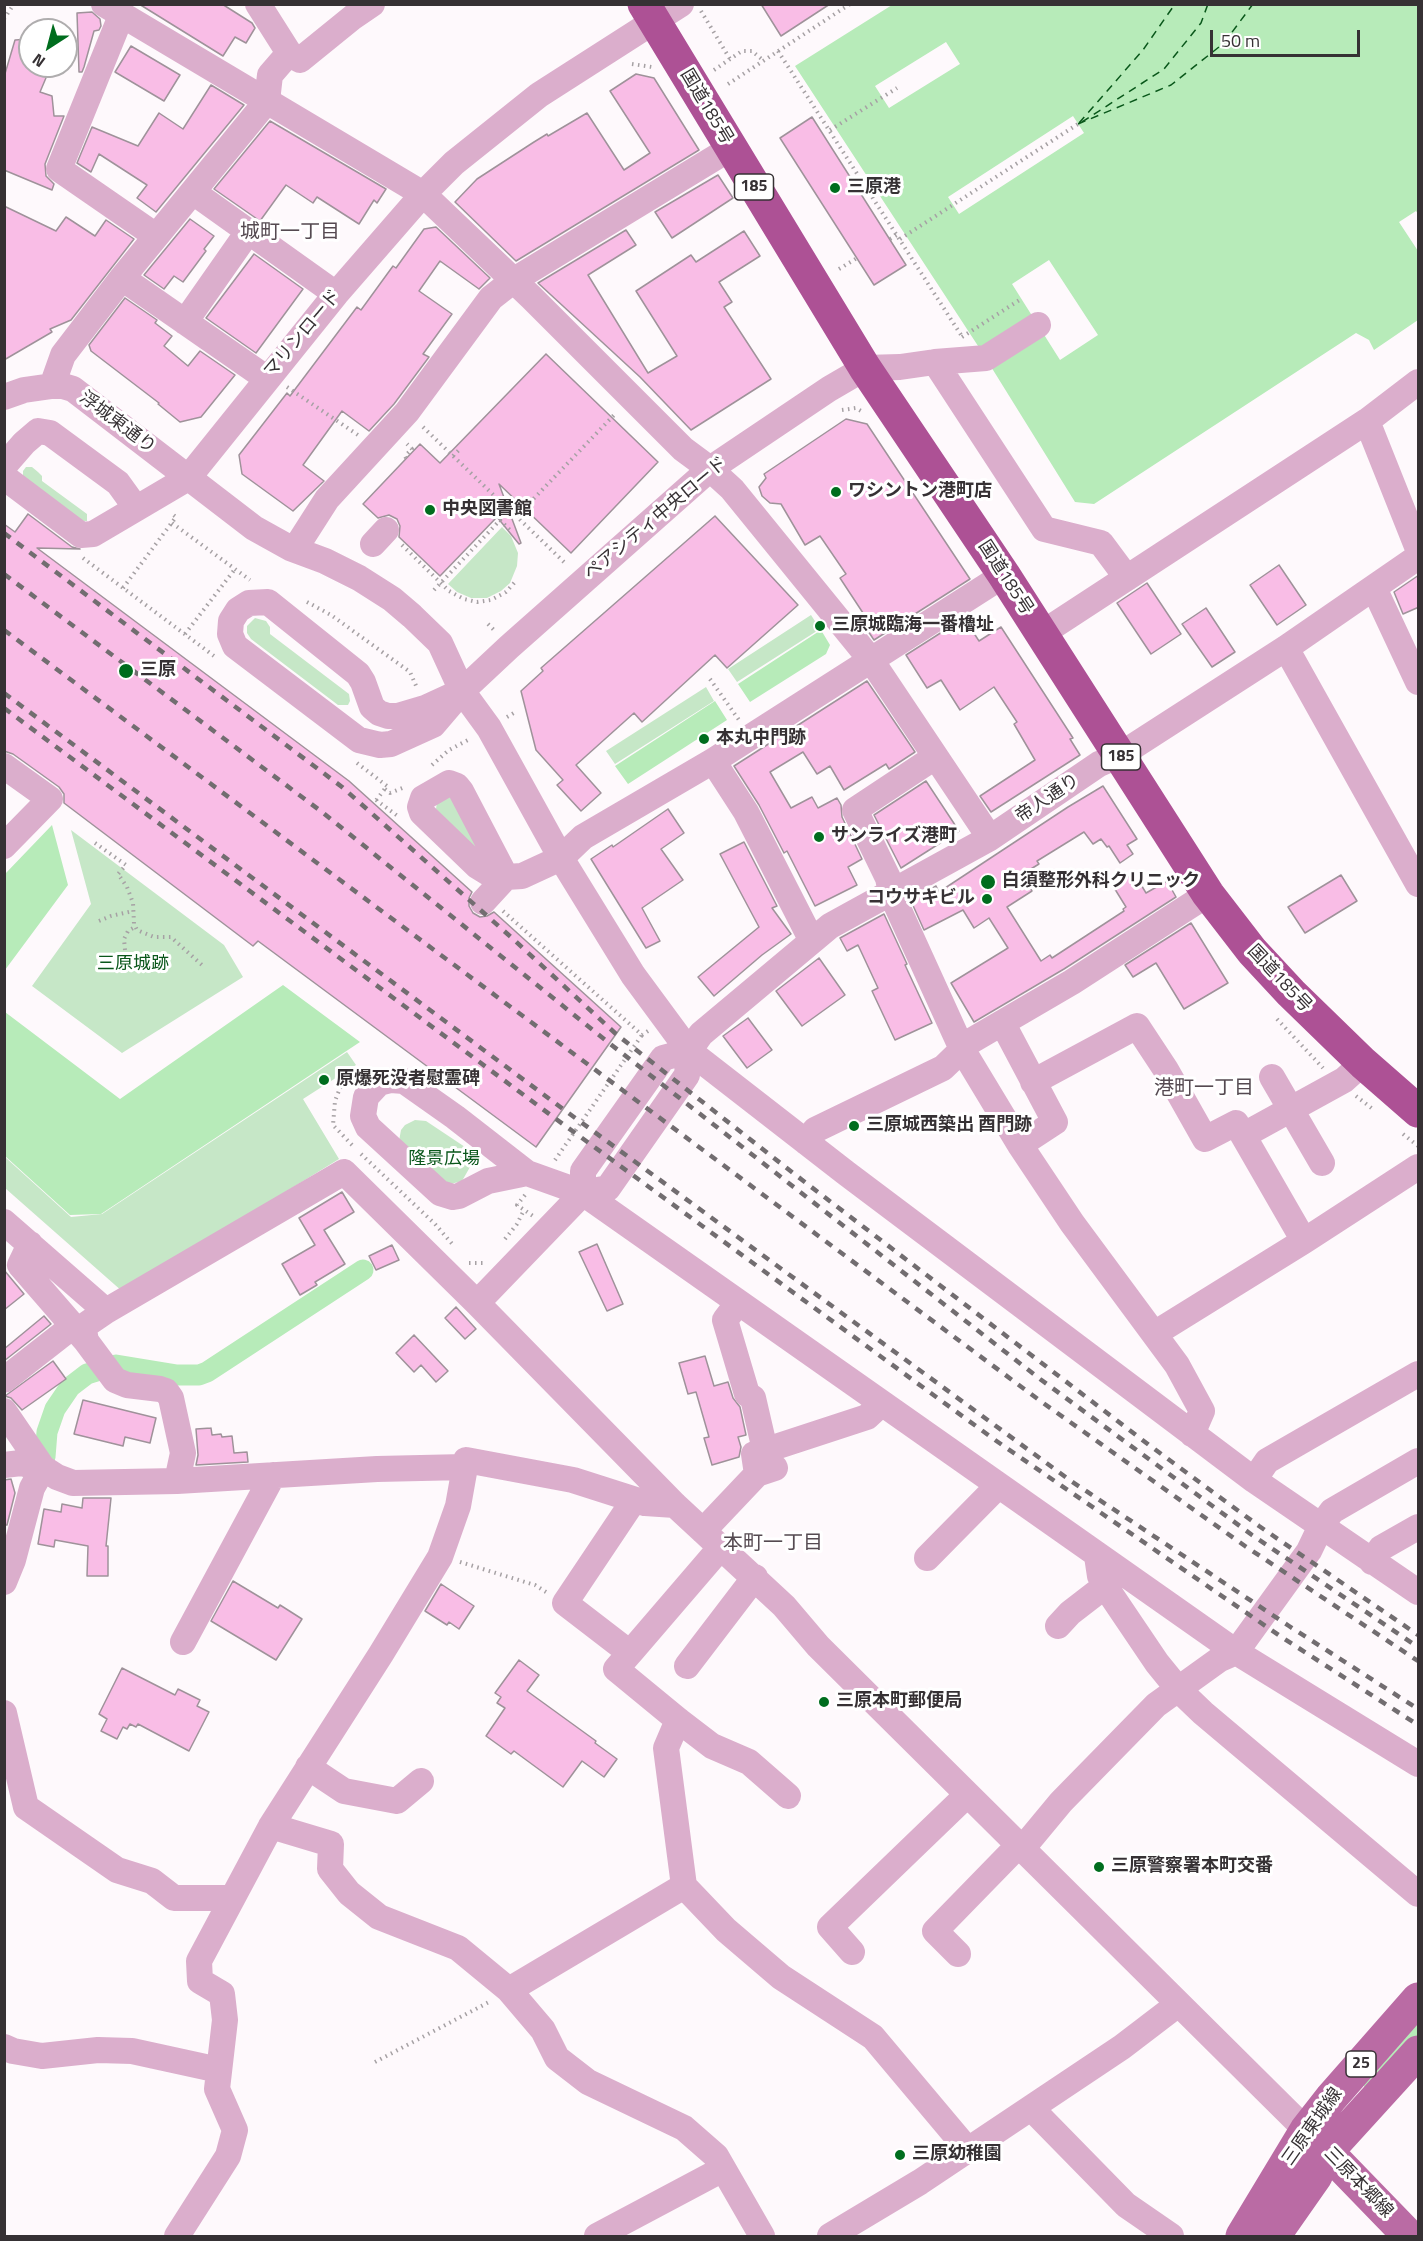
<!DOCTYPE html>
<html>
<head>
<meta charset="utf-8">
<style>
  body { margin:0 }
  #map { position:relative; width:1423px; height:2241px; overflow:hidden; background:#fef9fc; font-family:"Titillium Web",sans-serif }
  canvas { display:block }
  .frame { position:absolute; inset:0; border:6px solid #363134; pointer-events:none }
  .north { position:absolute; left:18px; top:18px; width:60px; height:60px; box-sizing:border-box; background:#fff; border:2px solid #afadae; border-radius:50%; rotate:216deg; font-size:16px; font-weight:700; line-height:24px; text-align:center; color:#363134 }
  .north::after { content:''; display:block; margin:auto; width:21px; height:27px; background:#006d1e; clip-path:polygon(50% 0,100% 100%,50% 72%,0 100%) }
  .scale { position:absolute; left:1210px; top:30px; width:150px; height:27px; box-sizing:border-box; border:3px solid #363134; border-top:0; padding-left:8px; font-size:18px; line-height:21px; white-space:nowrap; color:#363134; -webkit-text-stroke:4px #fff; paint-order:stroke }
</style>
</head>
<body>
<div id="map">
<canvas width="1423" height="2241"></canvas>
<div class="frame"></div>
<div class="north">N</div>
<div class="scale">50 m</div>
</div>
<script>
const context = document.querySelector('canvas').getContext('2d');
context.lineJoin = 'round';
function fillPath(path, color) {
  context.fillStyle = color;
  context.fill(path, 'evenodd');
}
function poly(rows) {
  const path = new Path2D();
  for (const r of rows) {
    path.moveTo(r[0], r[1]);
    for (let i = 2; i < r.length; i += 2) path.lineTo(r[i], r[i + 1]);
  }
  return path;
}
function stroke(path, color, width, dash) {
  context.strokeStyle = color;
  context.lineWidth = width;
  context.lineCap = dash ? 'butt' : 'round';
  context.setLineDash(dash || []);
  context.stroke(path);
}
function drawText(font, color, halo, rows, align = 'center') {
  context.font = font + ' "Titillium Web","Noto Sans JP",sans-serif';
  context.lineWidth = 6;
  context.setLineDash([]);
  context.textBaseline = 'middle';
  context.strokeStyle = halo;
  context.fillStyle = color;
  for (const [text, x, y, turn = 0] of rows) {
    context.save();
    context.translate(x, y);
    context.rotate((+turn || 0) * Math.PI / 180);
    context.textAlign = isNaN(turn) ? turn : align;
    if (halo) context.strokeText(text, 0, 0);
    context.fillText(text, 0, 0);
    context.restore();
  }
}
fillPath(poly([
  [26,467,32,467,38,472,42,476,42,481,87,514,87,521,82,521,23,476,23,471],
  [502,527,511,536,518,553,517,566,510,583,501,591,487,598,471,598,457,592,448,584],
  [811,615,820,629,737,682,728,669],
  [255,618,266,621,270,627,270,634,349,694,350,701,348,705,338,705,251,639,247,633,247,626],
  [706,687,714,701,615,764,606,751],
  [448,793,485,858,436,809,437,802],
  [71,830,224,945,243,977,122,1053,32,986,91,904],
  [347,1052,356,1065,303,1099,339,1159,123,1292,5,1188,5,1157,71,1217,102,1214],
  [415,1120,426,1121,465,1147,470,1157,470,1167,462,1181,447,1185,399,1141,401,1130,405,1125]
]), '#c6e7c7');
fillPath(poly([
  [892,5,1418,5,1418,320,1374,350,1369,340,1356,333,1094,504,1075,502,980,349,795,66],
  [821,630,830,645,826,654,750,702,738,684],
  [715,701,727,720,628,784,615,766],
  [52,825,68,885,5,970,5,874],
  [283,985,360,1042,101,1214,70,1215,5,1156,5,1012,120,1099]
]), '#b7ebb9');
fillPath(poly([
  [946,42,960,64,889,108,875,86],
  [1073,116,1084,133,959,214,948,197],
  [1416,211,1418,214,1418,251,1399,222],
  [1049,260,1098,335,1060,360,1012,284]
]), '#fef9fc');
stroke(poly([
  [31,1470,45,1457,47,1432,55,1409,70,1387,87,1374,116,1365,177,1375,199,1375,207,1372,363,1270]
]), '#b7ebb9', 21);
stroke(poly([
  [1378,2075,1418,2028]
]), '#b7ebb9', 36);
stroke(poly([
  [1082,122,1164,69,1201,23,1208,4],
  [1079,123,1143,50,1175,4],
  [1078,124,1171,85,1224,43,1253,4]
]), '#09571a', 1.5, [8, 6]);
const building = poly([
  [139,4,222,4,252,23,255,28,246,43,235,37,223,56,139,4],
  [761,4,830,4,781,36,761,4],
  [92,12,100,19,101,26,99,30,94,31,84,67,82,72,79,72,77,13,92,12],
  [30,39,30,66,51,66,40,92,52,96,54,116,64,116,45,164,46,176,54,184,52,190,4,170,4,77,15,40,30,39],
  [131,46,180,75,164,101,115,72,131,46],
  [636,74,654,78,699,150,516,261,455,202,477,179,534,142,547,134,548,136,587,113,624,170,650,153,610,91,636,74],
  [211,85,244,105,156,212,137,198,147,185,99,154,91,172,77,163,92,127,138,146,159,113,183,129,211,85],
  [812,117,906,265,874,285,780,138,812,117],
  [270,121,386,189,377,203,374,200,359,224,317,197,313,203,286,185,260,221,214,189,270,121],
  [718,175,733,198,672,238,655,212,718,175],
  [4,206,56,231,66,217,95,236,106,220,134,239,71,320,50,329,52,332,4,360,4,206],
  [190,219,214,236,204,249,206,251,183,282,174,276,164,289,144,275,190,219],
  [436,227,490,278,479,289,440,261,419,291,452,314,423,354,429,357,394,404,369,431,342,411,303,465,324,481,293,511,242,474,239,455,287,393,290,396,357,307,361,310,393,266,396,268,424,229,436,227],
  [626,230,636,245,588,275,648,373,677,356,636,291,691,255,696,262,744,231,760,256,719,282,732,302,724,307,771,379,691,430,640,377,538,283,626,230],
  [254,254,303,289,256,353,206,318,254,254],
  [125,298,157,320,155,323,172,336,164,346,188,366,200,351,235,375,201,417,180,422,158,404,159,403,91,351,89,345,125,298],
  [546,354,658,462,571,553,499,484,521,543,519,544,497,517,440,576,399,537,400,526,397,519,389,515,378,518,363,504,420,444,440,463,546,354],
  [846,419,867,424,970,579,874,640,858,616,863,613,840,578,846,574,820,536,805,545,781,504,770,503,762,496,759,487,766,478,764,474,846,419],
  [28,514,72,547,80,549,37,548,349,781,472,892,469,898,469,906,473,913,480,917,487,916,494,912,621,1027,536,1147,258,941,253,946,64,803,64,794,59,787,13,754,4,751,4,524,15,532,28,514],
  [715,516,798,605,727,668,715,655,642,722,634,713,576,765,601,793,581,811,557,785,563,780,536,750,521,691,543,671,541,668,715,516],
  [1279,565,1306,605,1277,625,1250,585,1279,565],
  [1419,575,1419,607,1403,614,1394,592,1419,575],
  [1147,583,1181,634,1151,654,1117,603,1147,583],
  [1206,608,1235,652,1212,667,1182,624,1206,608],
  [964,618,979,641,1001,627,1073,738,1070,739,1080,755,991,812,980,796,1035,760,1014,724,1017,722,994,687,960,710,941,680,927,688,906,655,964,618],
  [867,681,915,752,889,769,886,764,844,790,830,766,817,774,803,752,770,772,791,808,812,797,818,808,837,798,841,805,842,817,862,859,848,867,857,885,815,906,787,851,784,853,759,805,734,766,867,681],
  [926,781,959,831,901,868,874,815,926,781],
  [1103,786,1137,839,1127,845,1133,854,1120,863,1109,846,1107,847,1101,839,1093,844,1084,832,1037,861,1039,864,1021,875,1032,891,1007,907,1041,961,1050,955,1052,958,1124,911,1123,909,1126,907,1113,886,1134,873,1146,893,1167,881,1176,897,1064,969,974,1022,951,983,1008,948,989,918,974,928,963,910,924,930,911,901,936,886,939,892,1068,807,1103,786],
  [668,809,684,833,661,849,683,880,642,908,660,941,646,948,591,859,612,845,613,847,668,809],
  [744,842,777,906,772,908,791,934,762,955,714,996,698,977,759,927,720,854,744,842],
  [1341,875,1357,901,1305,933,1288,907,1341,875],
  [884,914,907,964,905,965,932,1023,895,1040,872,991,878,988,858,945,847,951,840,938,884,914],
  [1191,923,1228,983,1184,1009,1156,963,1133,977,1125,965,1191,923],
  [819,958,845,995,802,1026,776,991,819,958],
  [748,1018,772,1050,747,1068,723,1036,748,1018],
  [342,1192,354,1212,324,1230,345,1264,315,1282,317,1285,300,1295,282,1264,315,1245,299,1218,342,1192],
  [597,1244,623,1304,607,1311,579,1252,597,1244],
  [392,1245,399,1260,376,1270,369,1256,392,1245],
  [4,1270,24,1294,4,1310,4,1270],
  [456,1307,476,1329,465,1339,445,1318,456,1307],
  [44,1316,51,1324,4,1361,4,1349,44,1316],
  [414,1335,448,1371,436,1382,421,1365,414,1372,396,1353,414,1335],
  [705,1356,714,1386,728,1382,733,1398,740,1407,746,1435,738,1437,741,1447,739,1457,712,1465,704,1438,709,1437,696,1392,688,1394,679,1363,705,1356],
  [53,1361,66,1379,22,1410,11,1398,5,1396,53,1361],
  [83,1400,156,1418,150,1443,125,1437,123,1446,74,1434,83,1400],
  [211,1428,212,1435,221,1434,222,1437,232,1436,234,1453,247,1452,248,1462,196,1465,198,1455,196,1429,211,1428],
  [11,1479,15,1493,7,1525,4,1525,4,1480,11,1479],
  [83,1498,111,1498,106,1546,108,1546,108,1576,87,1576,88,1546,55,1540,54,1547,38,1544,44,1509,61,1512,62,1504,82,1508,83,1498],
  [233,1581,278,1608,280,1605,302,1619,276,1660,211,1621,233,1581],
  [441,1584,474,1606,459,1629,449,1622,447,1625,425,1611,441,1584],
  [519,1660,539,1675,527,1691,596,1741,595,1743,617,1759,604,1777,582,1761,563,1787,514,1751,511,1754,486,1736,505,1708,497,1703,501,1697,495,1693,519,1660],
  [122,1668,175,1695,178,1689,200,1700,197,1706,209,1712,189,1751,138,1724,136,1727,130,1724,127,1729,123,1727,117,1739,101,1731,107,1719,99,1714,122,1668]
]);
fillPath(building, '#f9bde6');
stroke(building, '#9f929a', 1.5);
stroke(poly([
  [701,11,730,59],
  [4,19,14,4],
  [778,51,963,338],
  [632,64,652,67],
  [714,70,742,51,752,51,764,61],
  [728,84,850,4],
  [830,130,897,88],
  [890,239,897,235],
  [900,239,1078,124],
  [839,269,857,258],
  [962,337,1021,299],
  [287,387,358,435],
  [842,410,856,408,863,412],
  [423,427,506,507],
  [453,456,461,448],
  [406,458,405,456,412,449,407,444],
  [511,511,566,564],
  [517,516,616,413],
  [500,520,510,530],
  [172,523,250,580],
  [402,545,449,591,464,599,477,602,491,600,506,592,515,582],
  [83,558,214,656],
  [123,588,176,517,171,513],
  [434,590,502,518],
  [307,602,331,615,410,672,417,688],
  [488,624,496,632],
  [185,634,235,569],
  [710,679,739,720],
  [507,717,517,711],
  [357,763,387,786,374,803],
  [432,765,449,750,470,739],
  [385,789,390,793,405,787],
  [376,800,399,817],
  [95,843,126,865,118,874,127,887,133,903,134,924,137,930,154,937,171,937,203,966],
  [503,911,642,1035,648,1031],
  [99,921,111,916,133,911],
  [125,950,124,939,128,931,135,927],
  [1277,1019,1323,1068],
  [1356,1096,1374,1110],
  [1403,1134,1418,1146],
  [352,1145,333,1125,335,1101,340,1088,352,1076],
  [361,1154,435,1224,454,1246],
  [555,1160,642,1035],
  [525,1195,517,1205,533,1216],
  [505,1239,517,1224,524,1210],
  [469,1263,484,1263],
  [460,1562,535,1585,546,1592],
  [375,2062,489,2002]
]), '#a6a1a4', 4, [1.5, 4.5]);
stroke(poly([
  [104,4,423,194,531,297,683,449,710,469,732,489,871,660,990,838],
  [121,16,59,169,156,236],
  [289,53,300,60,353,17,372,4],
  [193,192,336,294],
  [122,278,266,378],
  [185,322,248,232],
  [935,362,986,358,1038,325],
  [52,386,63,355,122,278,267,101,270,75,289,53,258,4],
  [4,397,24,390,52,386,63,386,73,389,254,528,290,548,325,561,359,578,392,599,412,616,440,643,462,691,489,728,561,858,633,975,689,1051,846,1173,1254,1480,1418,1592],
  [1367,421,1418,549],
  [4,466,24,443,38,431,50,433,118,483,136,508],
  [4,474,8,480,81,535,93,534,188,478,336,294,423,194,454,163,539,95,681,4],
  [373,544,386,530],
  [295,549,327,499,407,412,491,298,514,280,731,148],
  [1374,588,1418,682],
  [1041,634,1367,421,1418,382],
  [1286,648,1418,884],
  [462,691,425,708,398,716,388,716,379,713,372,707,363,682,358,674,268,602,249,603,238,610,231,621,230,634,235,646,359,740,380,745,391,744,433,725,462,691,509,647,710,469,829,389,865,368,900,367,935,362,1044,529,1101,543,1127,578],
  [935,757,855,810,888,878,891,893,962,1049,1020,1145,1072,1223,1177,1365,1202,1411,1192,1434],
  [713,761,746,812,812,941],
  [4,766,50,799,4,846],
  [449,783,457,786,461,791,506,877,490,874,477,866,422,813,420,807,423,798,449,783],
  [483,902,506,877,522,876,561,858,583,837,713,761,1004,575],
  [1003,1024,1055,1122,1020,1145],
  [689,1051,701,1034,830,926,990,838,1099,764,1120,755,1286,648,1418,557],
  [1272,1077,1322,1163],
  [1033,1082,1137,1026,1166,1070,1205,1139,1236,1123,1304,1241],
  [1244,1135,1344,1080,1363,1063],
  [806,1142,815,1130,943,1068,971,1041,1072,982,1208,894],
  [527,1173,488,1181,459,1196,453,1197,440,1193,368,1127,363,1116,366,1097,379,1083,391,1080,404,1081,455,1117,527,1173,583,1193,1236,1652,1418,1764],
  [583,1193,583,1171,663,1058,689,1051],
  [4,1222,106,1311,344,1172,477,1303,675,1505,784,1606,818,1646,1306,2130],
  [30,1244,20,1265,86,1341],
  [477,1303,583,1193,608,1188,687,1075,689,1051],
  [738,1303,725,1320,747,1394,753,1398,765,1450],
  [106,1311,87,1324,84,1330,86,1341,115,1380,127,1385,160,1389,166,1391,171,1398,183,1453,177,1481],
  [1154,1334,1304,1241,1418,1167],
  [4,1380,73,1326],
  [4,1411,43,1468,57,1477,73,1483,177,1481,377,1469,465,1467,466,1460,573,1480,645,1503,675,1505],
  [4,1465,21,1463,43,1468],
  [757,1474,754,1454,867,1417,881,1404],
  [1254,1480,1267,1461,1418,1374],
  [634,1500,565,1603,630,1653,616,1669,678,1720,712,1746,749,1762,788,1796],
  [703,1531,757,1474,775,1468],
  [1097,1556,1100,1576,1105,1586,1157,1663,1179,1690,1203,1713,1418,1894],
  [927,1558,998,1486],
  [1372,1562,1381,1548,1418,1527],
  [4,1582,13,1560,32,1488,43,1468],
  [1058,1626,1070,1613,1105,1586],
  [183,1642,273,1475],
  [630,1653,721,1547],
  [687,1666,755,1577],
  [4,1713,26,1807,117,1870,152,1881,174,1898,231,1898],
  [678,1720,666,1748,684,1886,726,1930,781,1977,873,2037,968,2150],
  [308,1767,344,1791,397,1801,421,1781],
  [271,1826,331,1844,330,1869,349,1893,379,1917,458,1948,509,1990,543,2030,557,2058,588,2082,684,2128,716,2156,762,2236],
  [852,1952,830,1927,967,1795],
  [958,1954,935,1931,1012,1852,1022,1849,1061,1802,1156,1705,1220,1659,1236,1652,1309,1551,1321,1526,1332,1511,1418,1461],
  [509,1990,684,1886],
  [4,2047,13,2051,42,2056,98,2050,132,2051,219,2070],
  [1031,2108,1126,2205,1171,2236],
  [177,2236,228,2156,235,2130,217,2089,225,2020,222,1994,200,1981,199,1961,271,1826,381,1654,440,1557,458,1506,465,1467],
  [597,2236,723,2169],
  [830,2236,920,2182,1122,2047,1177,2005]
]), '#dbaecc', 26);
stroke(poly([
  [1314,2138,1409,2236],
  [1242,2236,1306,2130,1331,2098,1418,1999],
  [1274,2236,1316,2176,1327,2152,1418,2052]
]), '#ba6ba4', 33);
stroke(poly([
  [644,4,865,368,1004,575,1208,894,1252,951,1291,993,1363,1063,1418,1111]
]), '#ad5195', 33);
stroke(poly([
  [4,533,342,787,512,938,616,1034,793,1173,1149,1445,1259,1526,1418,1635],
  [4,574,322,812,609,1043,1040,1379,1252,1535,1418,1647],
  [4,630,1039,1400,1245,1546,1418,1661],
  [4,693,563,1109,1071,1481,1289,1626,1418,1709],
  [4,708,556,1119,995,1440,1283,1638,1418,1725]
]), '#726d70', 4.5, [8, 8]);
for (const [x, y, r, color] of [
  [835,188,6,"#006d1e"],
  [836,492,6,"#006d1e"],
  [430,510,6,"#006d1e"],
  [820,626,6,"#006d1e"],
  [126,671,8,"#006d1e"],
  [704,739,6,"#006d1e"],
  [819,837,6,"#006d1e"],
  [988,882,8,"#006d1e"],
  [987,899,6,"#006d1e"],
  [324,1080,6,"#006d1e"],
  [854,1126,6,"#006d1e"],
  [824,1702,6,"#006d1e"],
  [1099,1867,6,"#006d1e"],
  [900,2155,6,"#006d1e"]
]) {
  const dot = new Path2D();
  dot.arc(x, y, r, 0, 2 * Math.PI);
  context.fillStyle = color;
  context.fill(dot);
  stroke(dot, '#fff', 2);
}
for (const [x, y, w] of [
  [754,187,39],
  [1121,757,39],
  [1361,2064,30]
]) {
  const box = new Path2D();
  box.roundRect(x - w / 2, y - 13, w, 26, 4.5);
  context.fillStyle = '#fff';
  context.fill(box);
  stroke(box, '#363134', 1.5);
}
drawText('bold 16px', '#363134', null, [
  ["185",754,187],
  ["185",1121,757],
  ["25",1361,2064]
]);
drawText('18px', '#363134', '#fff', [
  ["国道185号",706,107,59],
  ["マリンロード",303,334,-50],
  ["浮城東通り",117,423,37],
  ["ペアシティ中央ロード",656,519,-40],
  ["国道185号",1005,578,57],
  ["帝人通り",1048,799,-34],
  ["国道185号",1279,979,47],
  ["三原東城線",1313,2127,-55],
  ["三原本郷線",1358,2183,46]
]);
drawText('bold 18px', '#363134', '#fff', [
  ["三原港",847,188],
  ["ワシントン港町店",848,492],
  ["中央図書館",442,510],
  ["三原城臨海一番櫓址",832,626],
  ["三原",140,671],
  ["本丸中門跡",716,739],
  ["サンライズ港町",831,837],
  ["白須整形外科クリニック",1002,882],
  ["コウサキビル",975,899,"right"],
  ["原爆死没者慰霊碑",336,1080],
  ["三原城西築出 酉門跡",866,1126],
  ["三原本町郵便局",836,1702],
  ["三原警察署本町交番",1111,1867],
  ["三原幼稚園",912,2155]
], 'left');
drawText('18px', '#0a571b', '#fff', [
  ["三原城跡",133,965],
  ["隆景広場",444,1160]
]);
drawText('20px', '#554a51', '#fff', [
  ["城町一丁目",290,233],
  ["港町一丁目",1204,1089],
  ["本町一丁目",773,1544]
]);
</script>
</body>
</html>
